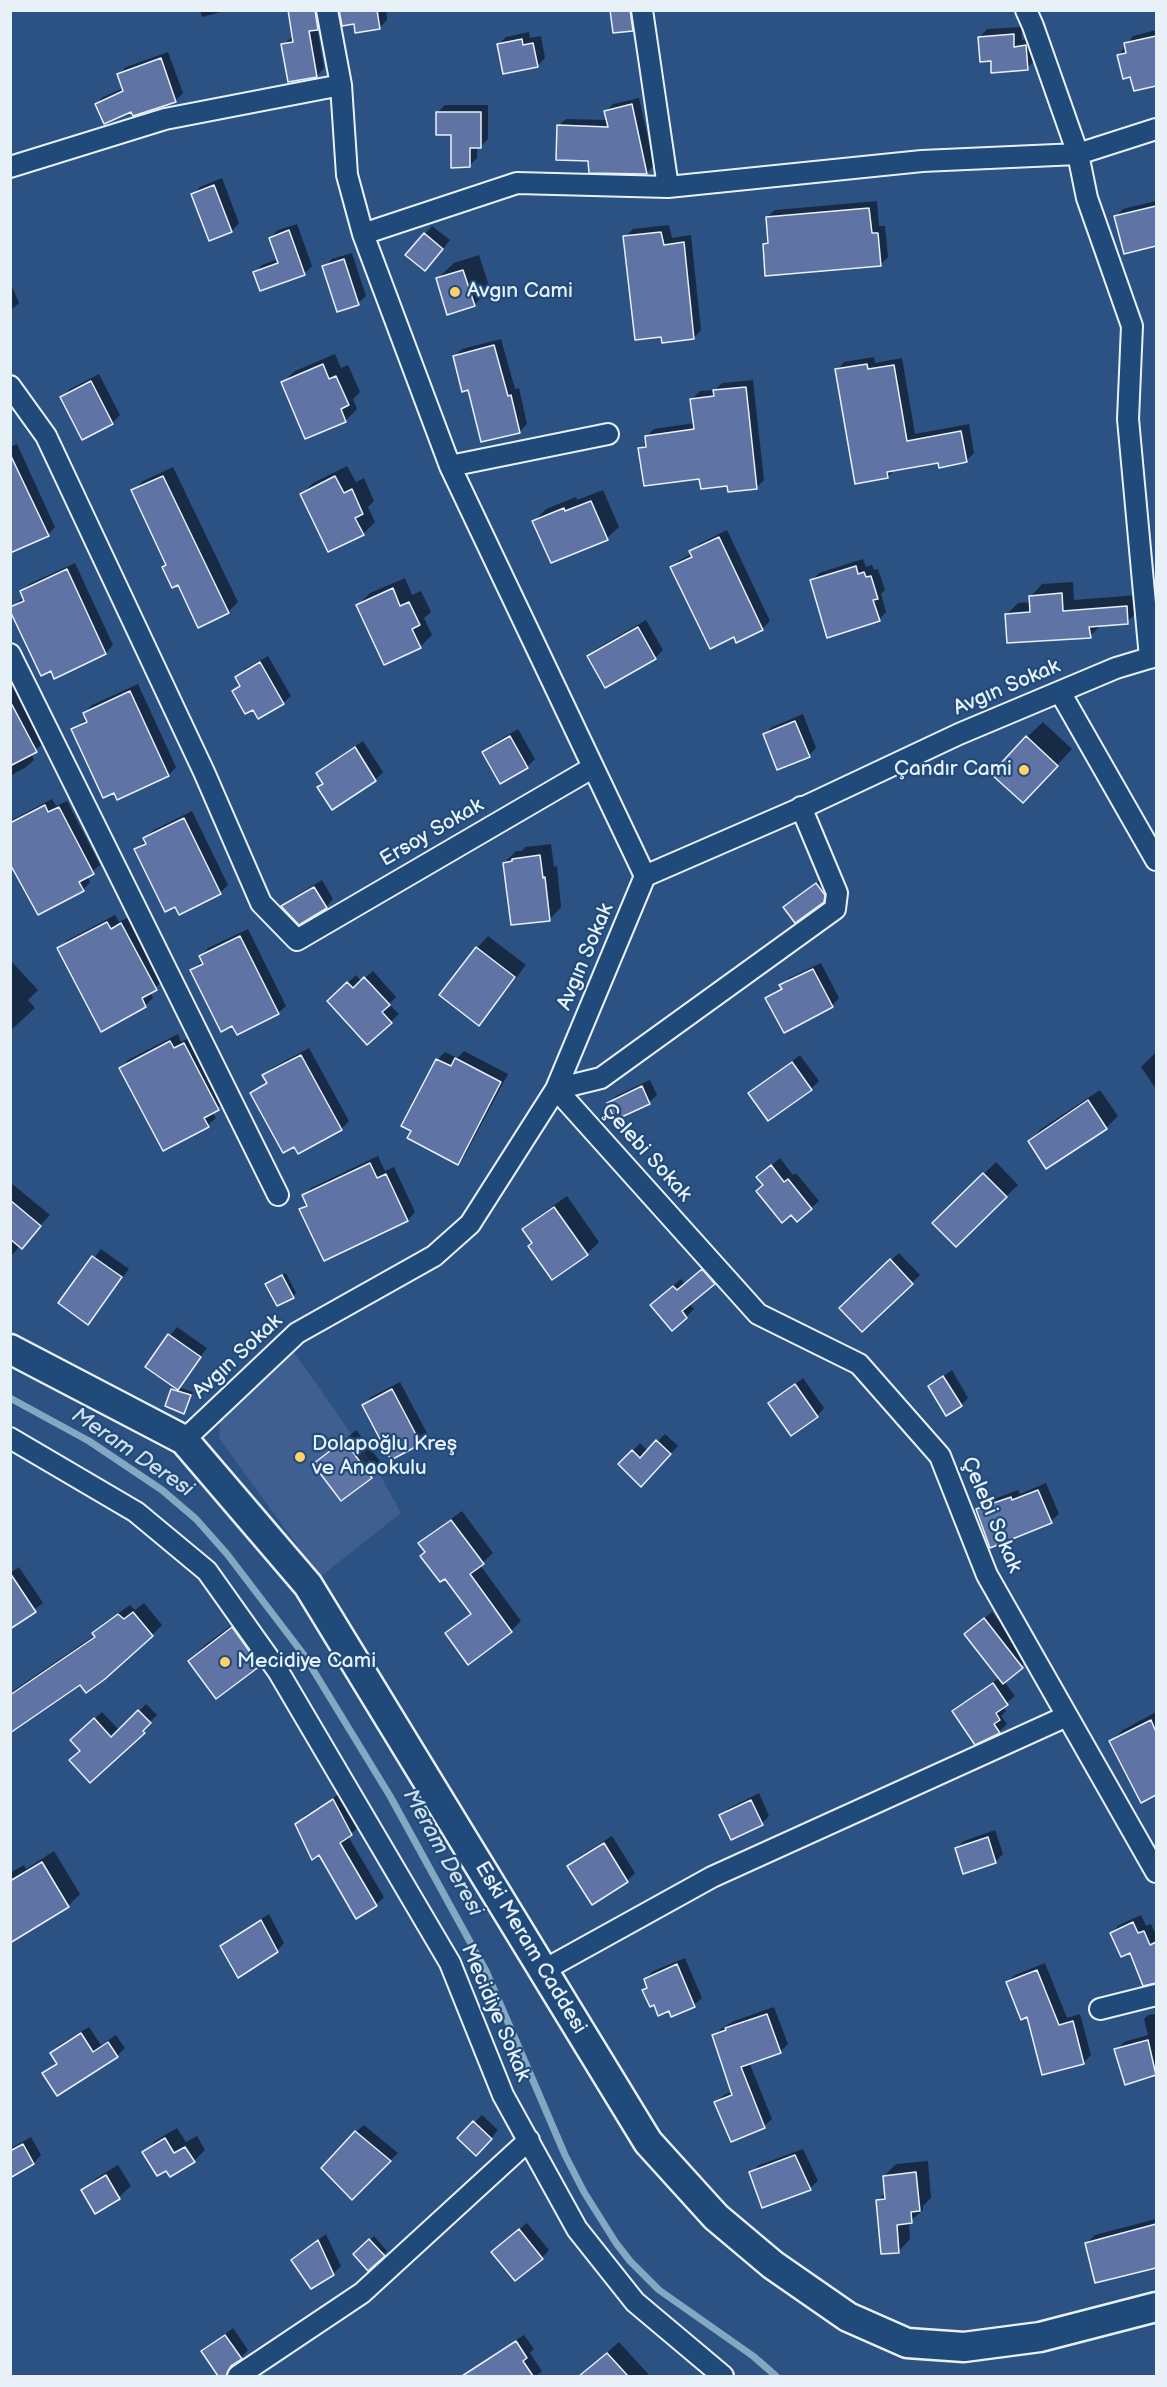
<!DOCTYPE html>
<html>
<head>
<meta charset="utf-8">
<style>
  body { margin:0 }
  #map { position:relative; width:1167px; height:2387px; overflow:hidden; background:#2c5283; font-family:"Balsamiq Sans",sans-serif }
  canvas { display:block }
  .frame { position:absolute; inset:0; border:12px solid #e8f1f8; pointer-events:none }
</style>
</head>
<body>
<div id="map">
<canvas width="1167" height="2387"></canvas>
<div class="frame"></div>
</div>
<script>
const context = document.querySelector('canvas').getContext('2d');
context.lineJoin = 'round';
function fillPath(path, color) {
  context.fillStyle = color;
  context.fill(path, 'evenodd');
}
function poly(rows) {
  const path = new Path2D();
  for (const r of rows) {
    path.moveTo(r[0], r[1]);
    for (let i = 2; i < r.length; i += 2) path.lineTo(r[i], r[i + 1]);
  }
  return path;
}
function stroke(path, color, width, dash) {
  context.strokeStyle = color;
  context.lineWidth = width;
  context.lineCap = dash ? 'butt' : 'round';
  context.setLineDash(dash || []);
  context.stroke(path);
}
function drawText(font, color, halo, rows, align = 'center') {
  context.font = font + ' "Balsamiq Sans",sans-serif';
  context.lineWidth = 4.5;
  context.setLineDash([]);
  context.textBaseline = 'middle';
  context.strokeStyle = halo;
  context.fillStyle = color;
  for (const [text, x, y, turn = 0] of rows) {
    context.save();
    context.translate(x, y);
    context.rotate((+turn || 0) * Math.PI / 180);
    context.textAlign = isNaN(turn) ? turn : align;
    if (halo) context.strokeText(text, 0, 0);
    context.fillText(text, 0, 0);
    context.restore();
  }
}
fillPath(poly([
  [294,1352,380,1475,401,1513,320,1577,219,1438,220,1421,233,1406]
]), '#3e5f8f');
fillPath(poly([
  [200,10,228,10,202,17],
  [289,10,324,10,325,20,317,28,324,68,317,76,283,45,293,36],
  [353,10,386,10,387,20,379,28],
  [612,10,639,10,640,21,632,29],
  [1021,27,1022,40,1034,38,1035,60,1027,68,992,59,980,37,987,29],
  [1156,30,1156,85,1135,90,1132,76,1119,55,1133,36],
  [529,32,530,38,541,36,545,58,537,66,499,44,506,37],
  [168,52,183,93,176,100,134,115,132,110,96,104,103,97,124,88,119,74,126,67],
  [639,98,654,165,647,173,589,159,558,126,566,119,608,120,606,111,613,104],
  [445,105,488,105,488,139,480,147,477,147,477,158,469,166,437,113],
  [222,178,239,223,232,231,210,239,193,194,200,187],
  [877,201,879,226,885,226,888,257,880,265,764,244,769,239,767,217,775,210],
  [1156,201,1156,244,1125,252,1116,217,1123,209],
  [297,224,312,266,304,274,255,272,262,265,278,259,270,238,278,230],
  [669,225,672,238,691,235,701,330,694,338,625,237,633,229],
  [432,226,450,240,433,262,425,234],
  [352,253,366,296,358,303,324,267,332,259],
  [479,255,490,289,474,305,438,278,454,263],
  [10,282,19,303,10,311],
  [501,339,515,389,519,388,527,424,520,431,470,389,454,357,462,349],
  [335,354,341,368,348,365,360,392,353,399,357,409,346,420,306,437,283,382,295,371],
  [874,357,875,363,902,358,915,434,969,424,974,453,966,461,939,461,895,469,888,477,837,370,844,362],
  [99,374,120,415,112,423,62,397,70,389],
  [753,380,764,480,757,487,728,485,701,477,640,449,647,442,646,437,654,429,695,423,692,399,700,391,715,390,722,383],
  [17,444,55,527,48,535,10,552,10,447],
  [347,466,356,482,364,478,374,501,368,507,375,522,363,534,302,494,313,483],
  [173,467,238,602,228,612,178,583,163,567,167,563,133,491,143,481],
  [603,490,619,527,607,538,534,521,546,509,576,497,577,500],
  [727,530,770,621,762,629,735,635,672,567,680,560,692,554,691,552,699,544],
  [863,559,866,567,872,565,874,570,878,569,885,590,881,594,886,612,879,620,812,580,819,573],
  [75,563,113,645,106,653,11,608,24,597,21,592,29,584],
  [405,578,412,595,421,591,431,612,424,618,432,635,420,647,358,605,370,593],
  [1073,582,1074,600,1138,595,1139,610,1127,622,1102,624,1090,636,1006,615,1018,603,1031,602,1031,596,1042,584],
  [646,620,663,650,655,658,588,656,596,649],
  [268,656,291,696,283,703,253,708,234,691,241,684,237,677,245,669],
  [10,679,44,743,31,753,34,760,26,767,10,776],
  [138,684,176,767,169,775,118,798,73,729,87,719,84,713,92,705],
  [803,714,816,748,809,755,765,734,772,727],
  [1043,722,1072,749,1038,786,1027,737],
  [518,729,535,759,527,767,500,782,484,752,491,745],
  [363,741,383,772,376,779,333,808,319,788,324,782,318,773,326,766],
  [52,799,56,806,67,801,100,865,87,876,90,882,83,890,10,861,10,821],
  [192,811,228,885,220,893,136,849,146,841,145,838,152,831],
  [551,844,554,867,557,866,561,907,550,919,504,863,516,851,522,851,525,847],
  [825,876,831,893,823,901,785,907],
  [322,880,333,899,326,907,283,906,291,899],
  [115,915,119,922,129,917,163,981,150,992,153,998,145,1006,59,949,66,941],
  [248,929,286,1006,278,1013,192,970,203,961,201,956,208,948],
  [488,936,526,965,490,1012,479,1024,477,948],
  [10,960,38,990,28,1000,35,1008,10,1031],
  [821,963,839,998,832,1006,767,998,782,987,789,978],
  [787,984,789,987,774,995,774,992],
  [373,971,396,997,389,1004,399,1014,367,1043,337,993,356,975,361,981],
  [178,1034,181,1042,192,1036,226,1101,212,1112,216,1118,208,1125,121,1068,128,1060],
  [309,1048,349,1121,341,1129,251,1093,267,1081,264,1076,272,1068],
  [464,1051,508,1074,465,1155,458,1163,437,1060,445,1052,457,1058],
  [1156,1052,1156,1089,1141,1067],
  [800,1055,819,1081,811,1089,750,1093],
  [650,1080,657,1095,649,1102,609,1103,616,1096],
  [1100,1090,1118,1116,1106,1128,1030,1141,1041,1129],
  [378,1156,385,1171,394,1167,415,1212,408,1220,325,1259,301,1210,307,1203,303,1196,311,1188],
  [780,1158,793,1175,796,1173,819,1201,811,1208,764,1185,766,1170],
  [996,1162,1018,1185,956,1245,934,1223],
  [10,1182,50,1215,10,1257],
  [567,1196,599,1242,587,1254,553,1278,524,1230,536,1218],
  [101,1249,129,1269,87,1323,60,1303],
  [899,1253,920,1275,862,1330,841,1308],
  [710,1263,721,1275,689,1303,694,1309,686,1317,660,1297,681,1279,685,1284],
  [286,1273,296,1293,293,1297,267,1284],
  [177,1327,207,1348,178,1387,193,1392,184,1412,167,1405,176,1386,147,1366],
  [952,1370,968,1398,961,1405,930,1386],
  [803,1378,824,1408,817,1416,770,1404],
  [400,1382,428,1435,420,1443,364,1405,371,1397],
  [356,1430,383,1465,371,1477,315,1464],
  [665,1434,678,1446,641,1484,620,1464,640,1443,648,1451],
  [1046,1483,1059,1514,1051,1521,978,1510,986,1502,1018,1490,1020,1494],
  [462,1511,493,1553,480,1565,521,1621,511,1631,447,1634,472,1613,420,1543,430,1534],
  [19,1567,43,1603,10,1627,10,1573],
  [144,1603,162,1625,152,1635,10,1731,10,1693,95,1635,94,1633,104,1623,130,1605,135,1610],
  [992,1612,1029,1659,1004,1681,1015,1696,1003,1706,1006,1711,1001,1716,1007,1724,999,1732,954,1712,1000,1677,974,1626],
  [248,1613,274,1649,259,1665,190,1661,205,1645],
  [146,1704,157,1715,150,1722,152,1724,90,1781,82,1750,80,1732,102,1712,120,1731],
  [1156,1712,1156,1793,1142,1801,1111,1741,1123,1730],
  [341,1793,359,1827,348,1836,384,1897,376,1905,320,1853,296,1824,304,1816],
  [759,1793,769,1816,762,1823,721,1815,729,1808],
  [995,1830,1003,1854,996,1861,956,1848,964,1841],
  [612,1836,635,1873,627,1881,593,1903,569,1866,577,1858],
  [54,1851,80,1894,68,1906,10,1941,10,1873,24,1865,26,1869],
  [269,1914,284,1943,277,1951,221,1947,229,1939],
  [1141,1915,1146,1926,1151,1924,1156,1935,1156,1983,1144,1984,1131,1951,1111,1933,1119,1925],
  [685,1958,702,1998,694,2005,672,2015,670,2009,644,1990,648,1986,645,1979,653,1971],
  [1045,1963,1067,2018,1080,2014,1091,2055,1083,2063,1028,2015,1007,1982,1015,1975],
  [1156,2006,1156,2074,1126,2083,1116,2050,1124,2042,1148,2035,1144,2019,1148,2015,1156,2014,1154,2009],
  [774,2007,788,2044,780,2052,749,2062,772,2119,764,2126,731,2140,716,2103,724,2095,733,2091,714,2036,722,2028,734,2021],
  [89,2027,101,2045,116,2035,125,2048,117,2056,44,2074,57,2062,51,2053,59,2045],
  [482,2115,498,2130,484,2147,459,2138],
  [364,2125,398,2153,352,2198,356,2132],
  [177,2128,186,2142,197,2136,205,2150,194,2161,167,2168,144,2153,155,2141],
  [31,2137,41,2155,34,2163,10,2176,10,2149],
  [803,2149,818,2181,810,2188,763,2206,751,2173,759,2165],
  [928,2161,931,2198,923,2206,923,2210,909,2222,910,2239,899,2251,877,2201,886,2193,884,2176,896,2164],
  [118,2165,131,2186,119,2197,96,2212,83,2191,95,2179],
  [1156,2219,1156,2274,1156,2266,1087,2243,1095,2235],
  [527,2223,549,2250,542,2258,501,2244],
  [326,2234,341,2266,333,2274,301,2253],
  [374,2236,387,2251,368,2269,355,2254],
  [233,2328,248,2350,225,2375,220,2376,203,2351],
  [524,2335,534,2349,530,2353,542,2371,536,2376,477,2376,474,2371,481,2363],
  [619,2342,650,2376,580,2376,584,2373]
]), '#0007');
stroke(poly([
  [10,1398,89,1441,162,1490,196,1519,227,1554,304,1655,390,1796,486,1971,565,2155,584,2192,616,2243,630,2261,659,2290,753,2356,776,2376]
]), '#84a8c2', 7);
const building = poly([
  [288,10,315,10,318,30,309,31,317,77,288,82,281,44,293,42,288,10],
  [339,10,377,10,380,29,355,33,354,24,342,26,339,10],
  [610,10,630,10,633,31,613,33,610,10],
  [1014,34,1014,47,1026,45,1028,70,991,73,991,61,980,62,978,37,1014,34],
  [1156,36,1156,86,1134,91,1130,77,1123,79,1117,55,1126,53,1124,43,1156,36],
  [522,39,523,45,533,43,538,67,503,74,497,44,522,39],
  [161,58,176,102,133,116,131,112,104,124,95,104,123,91,117,74,161,58],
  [632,104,647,174,589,173,588,161,556,160,557,125,608,127,604,111,632,104],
  [436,112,481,112,481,148,470,148,470,167,451,168,451,135,436,135,436,112],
  [214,185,232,232,209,241,191,194,214,185],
  [1156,206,1156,246,1124,254,1114,216,1156,206],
  [869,208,872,233,878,233,881,266,765,276,763,244,768,243,766,217,869,208],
  [289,230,305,275,260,291,253,272,278,263,269,238,289,230],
  [661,232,664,245,684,242,694,339,662,343,661,337,635,340,623,236,661,232],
  [424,233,443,249,425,271,405,255,424,233],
  [344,259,359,305,337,312,322,266,344,259],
  [463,270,475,306,447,315,436,278,463,270],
  [494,345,508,396,511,395,520,433,481,442,468,390,462,392,453,356,494,345],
  [323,364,329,379,336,376,349,405,341,409,346,422,305,439,281,382,323,364],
  [867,364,868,369,894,365,907,441,961,431,967,462,939,468,938,463,887,472,888,478,855,484,835,369,867,364],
  [91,381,113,424,82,440,60,397,91,381],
  [746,387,757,489,728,492,727,486,701,489,699,479,644,486,638,448,646,447,645,436,694,429,690,399,714,396,713,390,746,387],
  [10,454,49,536,10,553,10,454],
  [163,476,229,613,198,628,178,585,172,588,162,567,166,565,131,490,163,476],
  [335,476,344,493,352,489,363,514,355,518,364,535,328,552,300,494,335,476],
  [591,501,608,540,551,563,532,521,564,508,565,511,591,501],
  [719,537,763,630,736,643,734,637,710,649,670,567,692,557,689,551,719,537],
  [856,566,858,574,864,572,866,577,871,576,878,599,873,600,880,621,827,638,810,580,856,566],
  [67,569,106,654,54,679,51,671,41,676,10,611,10,607,24,601,20,591,67,569],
  [393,588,400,606,409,602,420,625,412,629,421,648,384,665,356,605,393,588],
  [1062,593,1063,611,1127,606,1128,624,1089,627,1091,638,1007,643,1005,614,1030,612,1029,596,1062,593],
  [638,627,656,659,605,688,587,656,638,627],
  [260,662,284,704,258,719,253,710,245,714,232,691,240,686,235,677,260,662],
  [130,691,169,776,117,800,114,793,103,798,71,729,87,722,83,713,130,691],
  [10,701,37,752,10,766,10,701],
  [795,721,810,757,777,770,763,734,795,721],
  [510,736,528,768,500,784,482,752,510,736],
  [1026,736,1058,766,1023,803,991,774,1026,736],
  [355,747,376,781,332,810,317,787,323,784,316,773,355,747],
  [45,805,48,812,59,807,94,874,79,882,84,891,38,915,10,864,10,823,45,805],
  [184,818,221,894,179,915,175,907,165,912,134,849,146,844,143,838,184,818],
  [540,855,543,878,545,877,550,921,511,925,503,863,512,861,512,859,540,855],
  [816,883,825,895,824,902,795,923,783,907,816,883],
  [314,887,327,908,299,925,281,906,314,887],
  [107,922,111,929,121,923,157,990,142,998,146,1007,101,1032,57,948,107,922],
  [240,936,279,1014,237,1035,232,1026,221,1032,190,970,203,964,199,956,240,936],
  [476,947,515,977,479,1026,439,995,476,947],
  [813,969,833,1007,784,1033,765,998,782,989,779,985,813,969],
  [364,977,390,1005,382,1012,392,1023,367,1045,327,1001,347,982,353,988,364,977],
  [170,1041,174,1048,184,1043,219,1110,204,1118,209,1127,163,1151,119,1068,170,1041],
  [301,1055,342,1130,298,1154,294,1147,283,1153,250,1093,267,1083,262,1075,301,1055],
  [455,1058,501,1082,458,1165,407,1138,411,1131,401,1126,436,1059,451,1066,455,1058],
  [792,1062,812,1090,768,1121,748,1093,792,1062],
  [642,1086,650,1104,615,1120,607,1103,642,1086],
  [1088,1100,1107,1129,1046,1169,1028,1141,1088,1100],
  [370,1163,377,1178,386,1174,408,1221,324,1261,299,1209,307,1206,302,1195,370,1163],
  [771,1165,784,1182,788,1179,812,1209,797,1222,791,1215,782,1223,756,1191,763,1185,756,1177,771,1165],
  [983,1173,1007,1197,956,1247,932,1223,983,1173],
  [10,1200,41,1226,22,1249,10,1239,10,1200],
  [554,1207,588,1255,552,1280,528,1246,532,1243,522,1229,554,1207],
  [92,1256,122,1277,88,1325,58,1303,92,1256],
  [890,1259,913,1284,862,1332,839,1308,890,1259],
  [702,1269,715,1284,682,1311,687,1318,672,1331,650,1305,673,1286,677,1290,702,1269],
  [282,1275,294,1298,277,1306,265,1284,282,1275],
  [168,1334,201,1357,178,1390,145,1367,168,1334],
  [943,1376,962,1406,946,1416,928,1386,943,1376],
  [795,1384,818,1417,791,1436,768,1403,795,1384],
  [171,1389,191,1395,184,1414,165,1406,171,1389],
  [392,1389,421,1444,391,1460,362,1405,392,1389],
  [344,1440,372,1478,341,1501,313,1464,344,1440],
  [656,1440,671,1454,641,1487,618,1464,632,1450,640,1458,656,1440],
  [1038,1490,1052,1523,990,1548,976,1509,1011,1497,1012,1500,1038,1490],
  [451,1520,484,1564,470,1574,512,1632,468,1665,445,1633,471,1614,445,1579,440,1582,420,1556,425,1552,418,1543,451,1520],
  [10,1573,36,1612,10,1629,10,1573],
  [133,1612,153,1636,105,1679,86,1693,80,1685,10,1733,10,1695,95,1637,92,1633,118,1614,124,1619,133,1612],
  [984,1618,1023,1668,1003,1684,964,1634,984,1618],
  [232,1627,260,1666,216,1699,188,1661,232,1627],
  [993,1683,1008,1705,996,1713,1000,1720,994,1724,1000,1733,975,1745,952,1711,993,1683],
  [138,1710,151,1723,143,1731,145,1733,90,1783,69,1760,80,1751,70,1740,94,1718,111,1737,138,1710],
  [1151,1720,1156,1732,1156,1795,1141,1803,1109,1741,1151,1720],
  [333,1799,352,1835,340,1843,377,1906,356,1919,319,1855,312,1860,295,1824,333,1799],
  [751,1800,763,1825,731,1840,719,1815,751,1800],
  [988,1837,996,1863,963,1874,955,1848,988,1837],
  [604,1843,628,1882,592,1905,567,1866,604,1843],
  [42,1862,69,1907,10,1943,10,1881,42,1862],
  [261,1920,278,1952,238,1978,220,1946,261,1920],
  [1133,1922,1138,1933,1144,1931,1150,1945,1156,1942,1156,1983,1143,1986,1130,1953,1121,1957,1110,1933,1133,1922],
  [677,1964,695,2007,671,2017,669,2011,658,2016,654,2005,650,2007,642,1990,647,1988,644,1979,677,1964],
  [1037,1970,1059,2025,1073,2021,1084,2064,1042,2075,1027,2017,1021,2020,1006,1982,1037,1970],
  [767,2014,781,2053,741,2067,765,2128,731,2142,714,2102,732,2095,712,2035,726,2030,725,2028,767,2014],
  [81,2033,93,2052,108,2042,118,2057,57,2096,42,2073,57,2064,50,2053,81,2033],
  [1148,2040,1156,2075,1125,2085,1114,2049,1148,2040],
  [473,2121,492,2139,476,2156,457,2138,473,2121],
  [355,2131,391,2161,352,2200,321,2168,355,2131],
  [165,2138,174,2153,185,2147,195,2162,170,2177,166,2171,157,2176,142,2152,165,2138],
  [23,2144,34,2164,10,2178,10,2151,23,2144],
  [795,2155,811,2190,762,2208,749,2172,795,2155],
  [916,2172,920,2211,911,2212,912,2223,897,2225,899,2253,881,2254,876,2200,885,2199,883,2176,916,2172],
  [106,2175,120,2199,95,2214,81,2190,106,2175],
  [1156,2224,1156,2268,1095,2283,1085,2243,1156,2224],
  [519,2229,543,2259,515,2281,491,2252,519,2229],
  [369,2239,385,2256,368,2271,353,2254,369,2239],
  [318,2240,334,2275,311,2289,291,2260,318,2240],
  [225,2335,242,2359,231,2366,226,2376,218,2376,201,2351,225,2335],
  [516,2341,527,2358,523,2361,533,2376,462,2376,516,2341],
  [607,2353,628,2376,579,2376,607,2353]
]);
fillPath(building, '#5f74a5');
stroke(building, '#e8f1f8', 1.5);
const street = poly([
  [327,10,341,85,347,175,363,234,450,466,645,876],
  [642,10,668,187],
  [1026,10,1033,26,1078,154,1087,198,1132,326,1128,419,1150,658],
  [10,167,165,119,341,85],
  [363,234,517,183,668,187,922,161,1078,154,1156,129],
  [10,386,46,436,204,772,261,903,297,940,592,768],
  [450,466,608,434],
  [10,654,278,1195],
  [1060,692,1156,860],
  [801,807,837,893,835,909,601,1078,556,1089,758,1314,859,1364,940,1456,987,1575,1156,1872],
  [10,1438,136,1512,207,1571,278,1671,450,1963,503,2095,577,2229,635,2302,723,2376],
  [184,1440,297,1333,434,1256,470,1224,556,1089,645,876,806,806,959,734,1116,668,1156,656],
  [544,1970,712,1877,1067,1716],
  [1100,2009,1156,1995],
  [238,2376,362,2293,529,2140]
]);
const secondary = poly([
  [10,1349,184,1440,308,1585,648,2142,716,2217,773,2265,848,2317,907,2343,964,2347,1040,2337,1156,2307]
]);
stroke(street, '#e8f1f8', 24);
stroke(secondary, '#e8f1f8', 33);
stroke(street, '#1f4a7a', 20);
stroke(secondary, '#1f4a7a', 28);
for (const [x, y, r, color] of [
  [455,292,6,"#ffd166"],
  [1024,770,6,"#ffd166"],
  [300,1457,6,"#ffd166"],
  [225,1662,6,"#ffd166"]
]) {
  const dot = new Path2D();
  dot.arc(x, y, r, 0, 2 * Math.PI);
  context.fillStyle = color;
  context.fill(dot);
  stroke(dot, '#1f4a7a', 2);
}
drawText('21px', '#e8f1f8', '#1f4a7a', [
  ["Avgın Cami",467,292],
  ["Çandır Cami",1012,770,"right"],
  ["Dolapoğlu Kreş",312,1445],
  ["ve Anaokulu",312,1469],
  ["Mecidiye Cami",237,1662]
], 'left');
drawText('21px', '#e8f1f8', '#1f4a7a', [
  ["Avgın Sokak",1007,688,-23],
  ["Ersoy Sokak",432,833,-30],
  ["Avgın Sokak",586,957,-67],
  ["Çelebi Sokak",646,1153,48],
  ["Avgın Sokak",238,1357,-43],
  ["Çelebi Sokak",991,1515,67],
  ["Eski Meram Caddesi",530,1948,59],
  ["Mecidiye Sokak",495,2013,67]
]);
drawText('italic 22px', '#cfdfea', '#1f4a7a', [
  ["Meram Deresi",132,1453,34],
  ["Meram Deresi",442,1853,61]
]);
</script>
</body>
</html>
